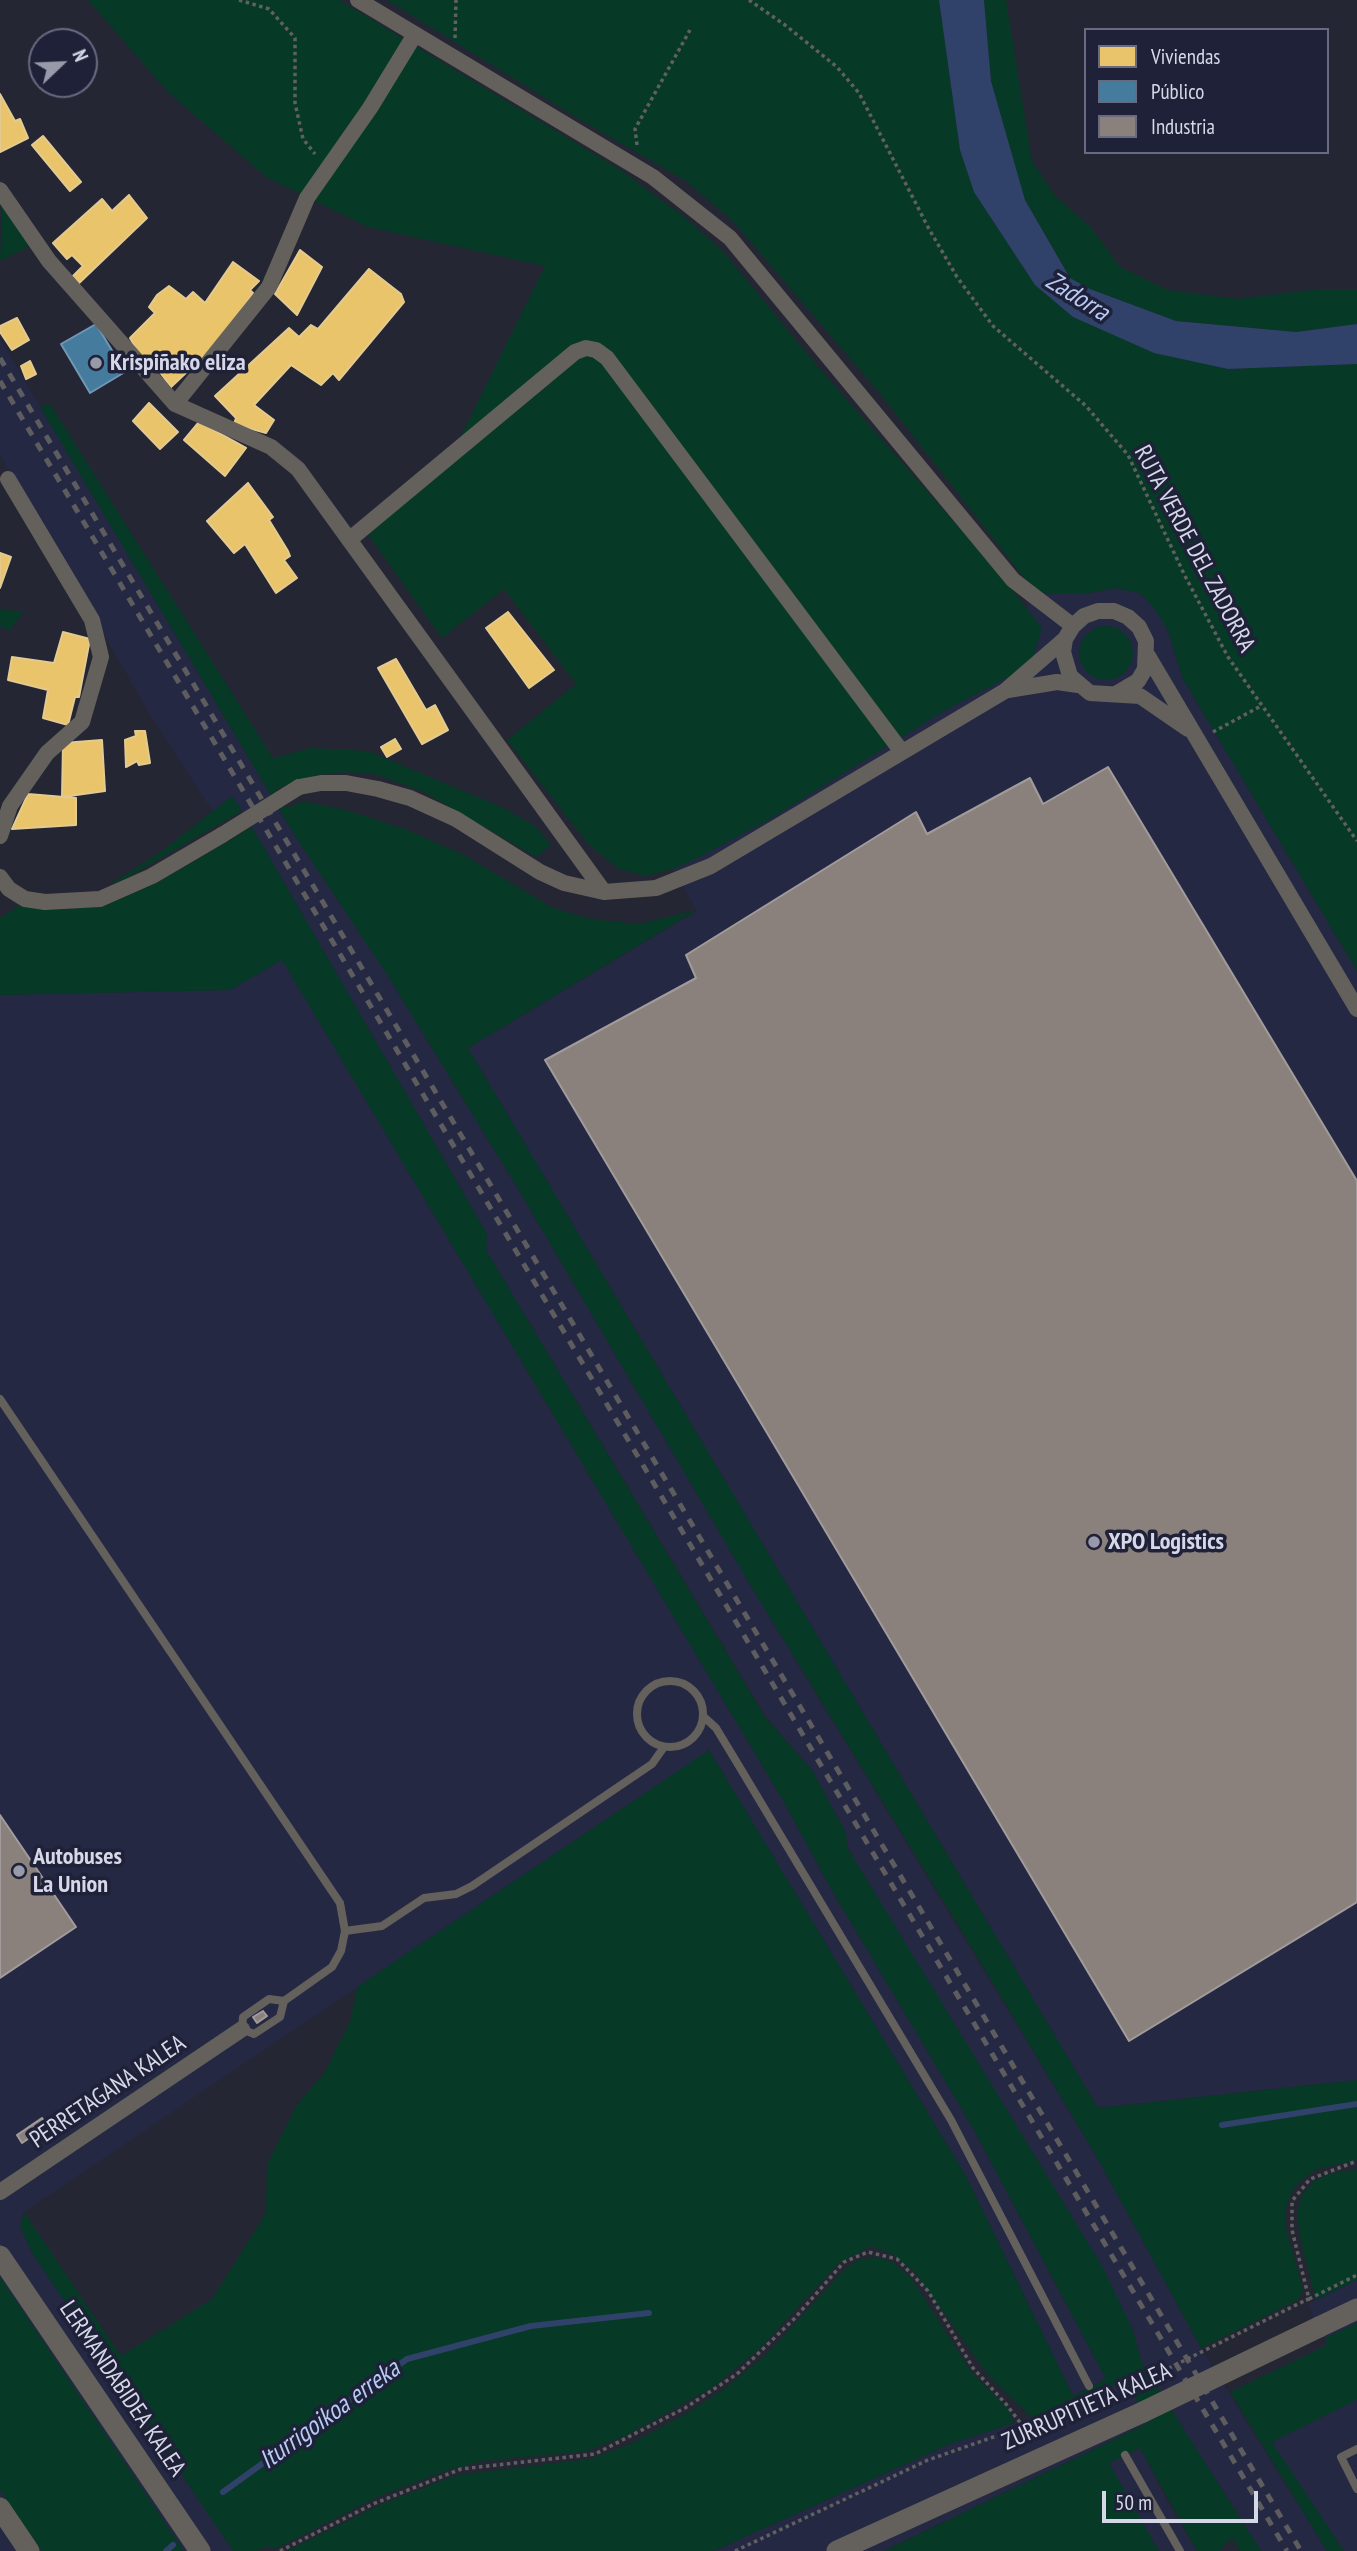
<!DOCTYPE html>
<html>
<head>
<meta charset="utf-8">
<style>
  body { margin:0 }
  #map { position:relative; width:1357px; height:2551px; overflow:hidden; background:#252633; font-family:"PT Sans Narrow",sans-serif }
  canvas { display:block }
  .legend { position:absolute; left:1084px; top:28px; width:245px; height:126px; box-sizing:border-box; background:#1f2139; border:2px solid #686a7f; margin:0; padding:9px 12px; list-style:none; font-size:21px; color:#d6d8e8 }
  .legend li { display:flex; align-items:center; gap:14px; height:35px }
  .legend b { width:35px; border:2px solid #686a7f }
  .north { position:absolute; left:28px; top:28px; width:70px; height:70px; box-sizing:border-box; background:#1f2139; border:2px solid #686a7f; border-radius:50%; rotate:67deg; font-size:19px; font-weight:700; line-height:28px; text-align:center; color:#d6d8e8 }
  .north::after { content:''; display:block; margin:auto; width:24px; height:32px; background:#989aa9; clip-path:polygon(50% 0,100% 100%,50% 72%,0 100%) }
  .scale { position:absolute; left:1102px; top:2491px; width:156px; height:32px; box-sizing:border-box; border:4px solid #d6d8e8; border-top:0; padding-left:9px; font-size:21px; line-height:24px; white-space:nowrap; color:#d6d8e8; -webkit-text-stroke:5px #1f2139; paint-order:stroke }
</style>
</head>
<body>
<div id="map">
<canvas width="1357" height="2551"></canvas>
<ul class="legend">
<li><b style="height:19px;background:#e9c46a"></b>Viviendas</li>
<li><b style="height:19px;background:#457b9d"></b>Público</li>
<li><b style="height:19px;background:#8a817c"></b>Industria</li>
</ul>
<div class="north">N</div>
<div class="scale">50 m</div>
</div>
<script>
const context = document.querySelector('canvas').getContext('2d');
context.lineJoin = 'round';
function fillPath(path, color) {
  context.fillStyle = color;
  context.fill(path, 'evenodd');
}
function poly(rows) {
  const path = new Path2D();
  for (const r of rows) {
    if (r.length === 3) {
      path.moveTo(r[0] + r[2], r[1]);
      path.arc(r[0], r[1], r[2], 0, 2 * Math.PI);
      continue;
    }
    path.moveTo(r[0], r[1]);
    for (let i = 2; i < r.length; i += 2) path.lineTo(r[i], r[i + 1]);
  }
  return path;
}
function stroke(path, color, width, dash) {
  context.strokeStyle = color;
  context.lineWidth = width;
  context.lineCap = dash ? 'butt' : 'round';
  context.setLineDash(dash || []);
  context.stroke(path);
}
function drawText(font, color, halo, rows, align = 'center') {
  context.font = font + ' "PT Sans Narrow",sans-serif';
  context.lineWidth = 7;
  context.setLineDash([]);
  context.textBaseline = 'middle';
  context.strokeStyle = halo;
  context.fillStyle = color;
  for (const [text, x, y, turn = 0] of rows) {
    context.save();
    context.translate(x, y);
    context.rotate((+turn || 0) * Math.PI / 180);
    context.textAlign = isNaN(turn) ? turn : align;
    if (halo) context.strokeText(text, 0, 0);
    context.fillText(text, 0, 0);
    context.restore();
  }
}
fillPath(poly([
  [0,339,297,839,388,976,520,1192,752,1588,1098,2159,1201,2348,1327,2551,1261,2551,1142,2363,1132,2328,847,1847,846,1833,812,1770,766,1717,486,1250,487,1234,252,827,232,796,213,812,151,716,0,455],
  [1032,588,1046,594,1083,594,1114,588,1140,593,1155,609,1168,631,1183,679,1357,971,1357,2080,1098,2108,468,1048,697,911,673,869,770,819,944,711,1030,665,1042,628,1027,609],
  [282,959,784,1802,830,1887,973,2128,1106,2379,1073,2396,966,2176,709,1750,24,2212,20,2226,32,2253,233,2551,0,2551,0,995,229,990],
  [1357,2280,1357,2551,1344,2551,1271,2441,1251,2382,1327,2344,1308,2304],
  [1129,2383,1148,2423,884,2551,714,2551,950,2444,1060,2408,1069,2409,1115,2385],
  [1140,2448,1167,2501,1197,2551,1159,2551,1124,2493,1109,2463]
]), '#252843');
fillPath(poly([
  [88,0,339,0,619,169,682,215,722,250,818,367,1000,574,1042,628,1031,665,944,711,770,819,698,858,673,869,645,876,619,869,589,845,507,740,576,684,504,589,442,638,367,533,457,444,545,266,368,227,266,177,168,92],
  [387,0,939,0,960,150,974,192,1035,285,1073,317,1228,369,1357,364,1357,971,1183,679,1168,631,1155,609,1140,593,1115,588,1083,594,1046,594,1032,588,878,391,733,221,686,181,579,119],
  [984,0,1006,0,1032,161,1056,197,1090,226,1120,267,1168,290,1237,299,1320,289,1357,289,1357,324,1296,332,1176,321,1090,289,1070,278,1025,200,991,81],
  [0,203,30,246,0,261,2,218],
  [50,404,273,758,311,748,368,751,504,808,535,826,551,845,536,857,424,792,375,774,344,772,317,775,276,789,287,808,303,801,346,810,405,829,464,855,553,908,591,919,638,924,697,910,468,1048,1098,2108,1357,2080,1357,2160,1317,2169,1303,2179,1292,2191,1285,2210,1286,2228,1303,2290,1298,2300,1201,2348,1098,2159,964,1935,752,1588,520,1192,388,976,297,839,40,407],
  [0,609,23,612,10,630,0,627],
  [1106,653,27],
  [232,796,242,811,123,880,108,885,158,854],
  [252,827,487,1234,486,1250,765,1717,812,1770,846,1833,847,1847,1102,2266,1132,2328,1142,2363,1261,2551,1240,2551,1232,2538,1219,2551,1197,2551,1140,2448,1109,2463,1159,2551,884,2551,1148,2423,1128,2383,1115,2385,1069,2409,1060,2408,1032,2418,988,2375,915,2272,892,2254,871,2246,839,2263,758,2350,713,2387,627,2435,587,2451,483,2461,451,2469,377,2497,275,2549,268,2546,258,2551,233,2551,32,2253,20,2226,24,2212,121,2356,212,2299,266,2213,267,2165,296,2106,325,2072,351,2019,357,1987,709,1750,966,2176,1073,2396,1106,2379,973,2128,830,1887,784,1802,282,960,230,990,0,995,0,918,20,905,42,910,101,907,157,883],
  [1357,2169,1357,2280,1316,2300,1301,2243,1297,2215,1301,2196,1314,2181,1330,2174],
  [876,2257,893,2262,912,2279,970,2370,1009,2410,1014,2423,950,2444,714,2551,287,2551,384,2503,457,2475,590,2459,628,2445,689,2412,724,2389,768,2353,843,2271,858,2260],
  [0,2277,184,2551,42,2551,0,2490],
  [1357,2323,1357,2400,1272,2442,1344,2551,1327,2551,1230,2392,1327,2345,1325,2338]
]), '#063926');
fillPath(poly([
  [939,0,984,0,991,81,1025,200,1070,278,1090,289,1176,321,1296,332,1357,324,1357,364,1228,369,1154,353,1073,317,1035,285,974,192,960,150]
]), '#30416a');
const homes = poly([
  [0,94,15,121,20,119,28,138,0,152,0,94],
  [43,136,81,182,70,191,32,145,43,136],
  [129,195,147,218,75,287,70,279,83,266,72,255,67,259,53,243,102,199,112,211,129,195],
  [300,250,322,267,297,315,275,294,300,250],
  [233,262,259,281,250,290,253,293,223,338,171,387,147,355,142,359,130,338,155,313,149,307,157,295,169,286,186,299,193,292,205,303,233,262],
  [369,269,401,294,404,302,339,380,333,373,321,385,291,365,254,405,274,420,266,433,234,424,236,418,215,396,289,328,299,337,311,325,318,329,369,269],
  [17,318,29,340,12,350,0,332,0,326,17,318],
  [30,361,36,374,26,379,21,366,30,361],
  [149,403,178,432,160,449,133,421,149,403],
  [199,422,246,448,225,476,184,440,199,422],
  [248,483,273,517,269,520,288,551,290,556,284,560,297,578,276,593,245,544,234,553,207,521,248,483],
  [0,553,11,557,0,588,0,553],
  [508,612,554,670,529,688,486,628,508,612],
  [63,632,90,639,79,697,75,697,68,725,43,718,48,690,8,680,12,657,54,663,63,632],
  [396,659,426,710,435,705,448,730,422,744,378,668,396,659],
  [135,731,145,731,150,763,139,765,137,761,126,767,125,740,136,736,135,731],
  [395,739,401,749,387,757,381,747,395,739],
  [102,740,105,791,62,797,63,743,102,740],
  [28,794,76,798,76,825,12,829,28,794]
]);
fillPath(homes, '#e9c46a');
stroke(homes, '#e3ca90', 2);
const public = poly([
  [96,324,125,372,90,393,61,344,96,324]
]);
fillPath(public, '#457b9d');
stroke(public, '#7097b4', 2);
const industry = poly([
  [1108,767,1357,1181,1357,1902,1129,2041,545,1060,696,978,686,955,916,812,927,834,1030,778,1043,804,1108,767],
  [0,1815,76,1927,0,1978,0,1815],
  [263,2011,267,2016,257,2023,253,2017,263,2011],
  [42,2118,47,2126,22,2143,17,2135,42,2118]
]);
fillPath(industry, '#8a817c');
stroke(industry, '#a19b9c', 2);
stroke(poly([
  [1222,2125,1357,2104],
  [223,2492,407,2359,531,2326,649,2313],
  [166,2551,173,2545]
]), '#30416a', 6);
stroke(poly([
  [239,0,269,9,295,38,295,103,303,139,315,154],
  [749,0,785,25,837,67,859,93,929,229,957,277,993,326,1086,406,1128,455,1185,576,1228,657,1357,841],
  [455,38,456,0],
  [637,145,635,129,690,30],
  [1213,732,1261,706],
  [1309,2299,1357,2275],
  [1306,2300,1309,2299,1292,2230,1292,2201,1310,2179,1357,2161],
  [280,2551,373,2504,461,2469,595,2454,685,2408,737,2374,794,2319,844,2262,868,2252,897,2259,928,2291,973,2368,1006,2404,1034,2441],
  [735,2551,928,2460,1022,2427]
]), '#616060', 3.5, [3.5, 3.5]);
stroke(poly([
  [0,1399,340,1903,345,1931,341,1951,332,1967,284,2001,269,1999,243,2017,242,2029,254,2034,280,2017,284,2001],
  [670,1714,33],
  [704,1717,716,1728,736,1761,951,2120,1089,2386],
  [345,1931,382,1926,424,1898,456,1894,472,1886,652,1764,664,1747],
  [1357,2449,1341,2457,1357,2489],
  [1125,2455,1180,2551]
]), '#64615d', 8);
stroke(poly([
  [358,0,653,177,730,238,1013,580,1073,626],
  [0,190,49,261,175,404,271,447,298,469,604,892],
  [175,404,269,287,307,198,370,108,414,36],
  [349,540,575,352,586,348,596,350,607,358,902,752],
  [1148,656,1357,1009],
  [1008,690,1057,682,1078,685],
  [1116,694,1138,681,1145,669,1146,641,1139,627,1128,617,1114,611,1098,611,1084,616,1073,626,1065,639,1063,652,1070,676,1090,693,1140,696,1188,729],
  [299,787,321,783,346,783,378,789,410,798,456,819,540,872,564,883,604,892,656,888,711,866,1005,691,1065,639],
  [0,836,10,806,47,753,82,722,101,657,92,620,8,479],
  [0,877,9,889,25,899,45,902,100,899,152,876,222,835],
  [0,2192,242,2029]
]), '#64615d', 16);
stroke(poly([
  [0,2256,200,2551],
  [1319,2327,1357,2309],
  [0,2508,29,2551],
  [837,2551,1143,2412]
]), '#64615d', 21);
stroke(poly([
  [0,358,1301,2551],
  [0,381,1287,2551]
]), '#5d5c5f', 5, [9, 9]);
stroke(poly([
  [1131,2387,1306,2300]
]), '#616060', 3.5, [3.5, 3.5]);
stroke(poly([
  [222,835,299,787]
]), '#64615d', 16);
stroke(poly([
  [1143,2412,1319,2327]
]), '#64615d', 21);
for (const [x, y, r, color] of [
  [96,363,7,"#989aa9"],
  [1094,1542,7,"#989aa9"],
  [19,1871,7,"#989aa9"]
]) {
  const dot = new Path2D();
  dot.arc(x, y, r, 0, 2 * Math.PI);
  context.fillStyle = color;
  context.fill(dot);
  stroke(dot, '#1f2139', 2.5);
}
drawText('bold 24px', '#d6d8e8', '#1f2139', [
  ["Krispiñako eliza",110,363],
  ["XPO Logistics",1108,1542],
  ["Autobuses",33,1857],
  ["La Union",33,1885]
], 'left');
drawText('24px', '#d6d8e8', '#1f2139', [
  ["RUTA VERDE DEL ZADORRA",1194,549,62],
  ["PERRETAGANA KALEA",108,2092,-34],
  ["LERMANDABIDEA KALEA",122,2389,56],
  ["ZURRUPITIETA KALEA",1087,2407,-24]
]);
drawText('italic 26px', '#b7cbf6', '#1f2139', [
  ["Zadorra",1077,297,32],
  ["Iturrigoikoa erreka",330,2415,-36]
]);
</script>
</body>
</html>
